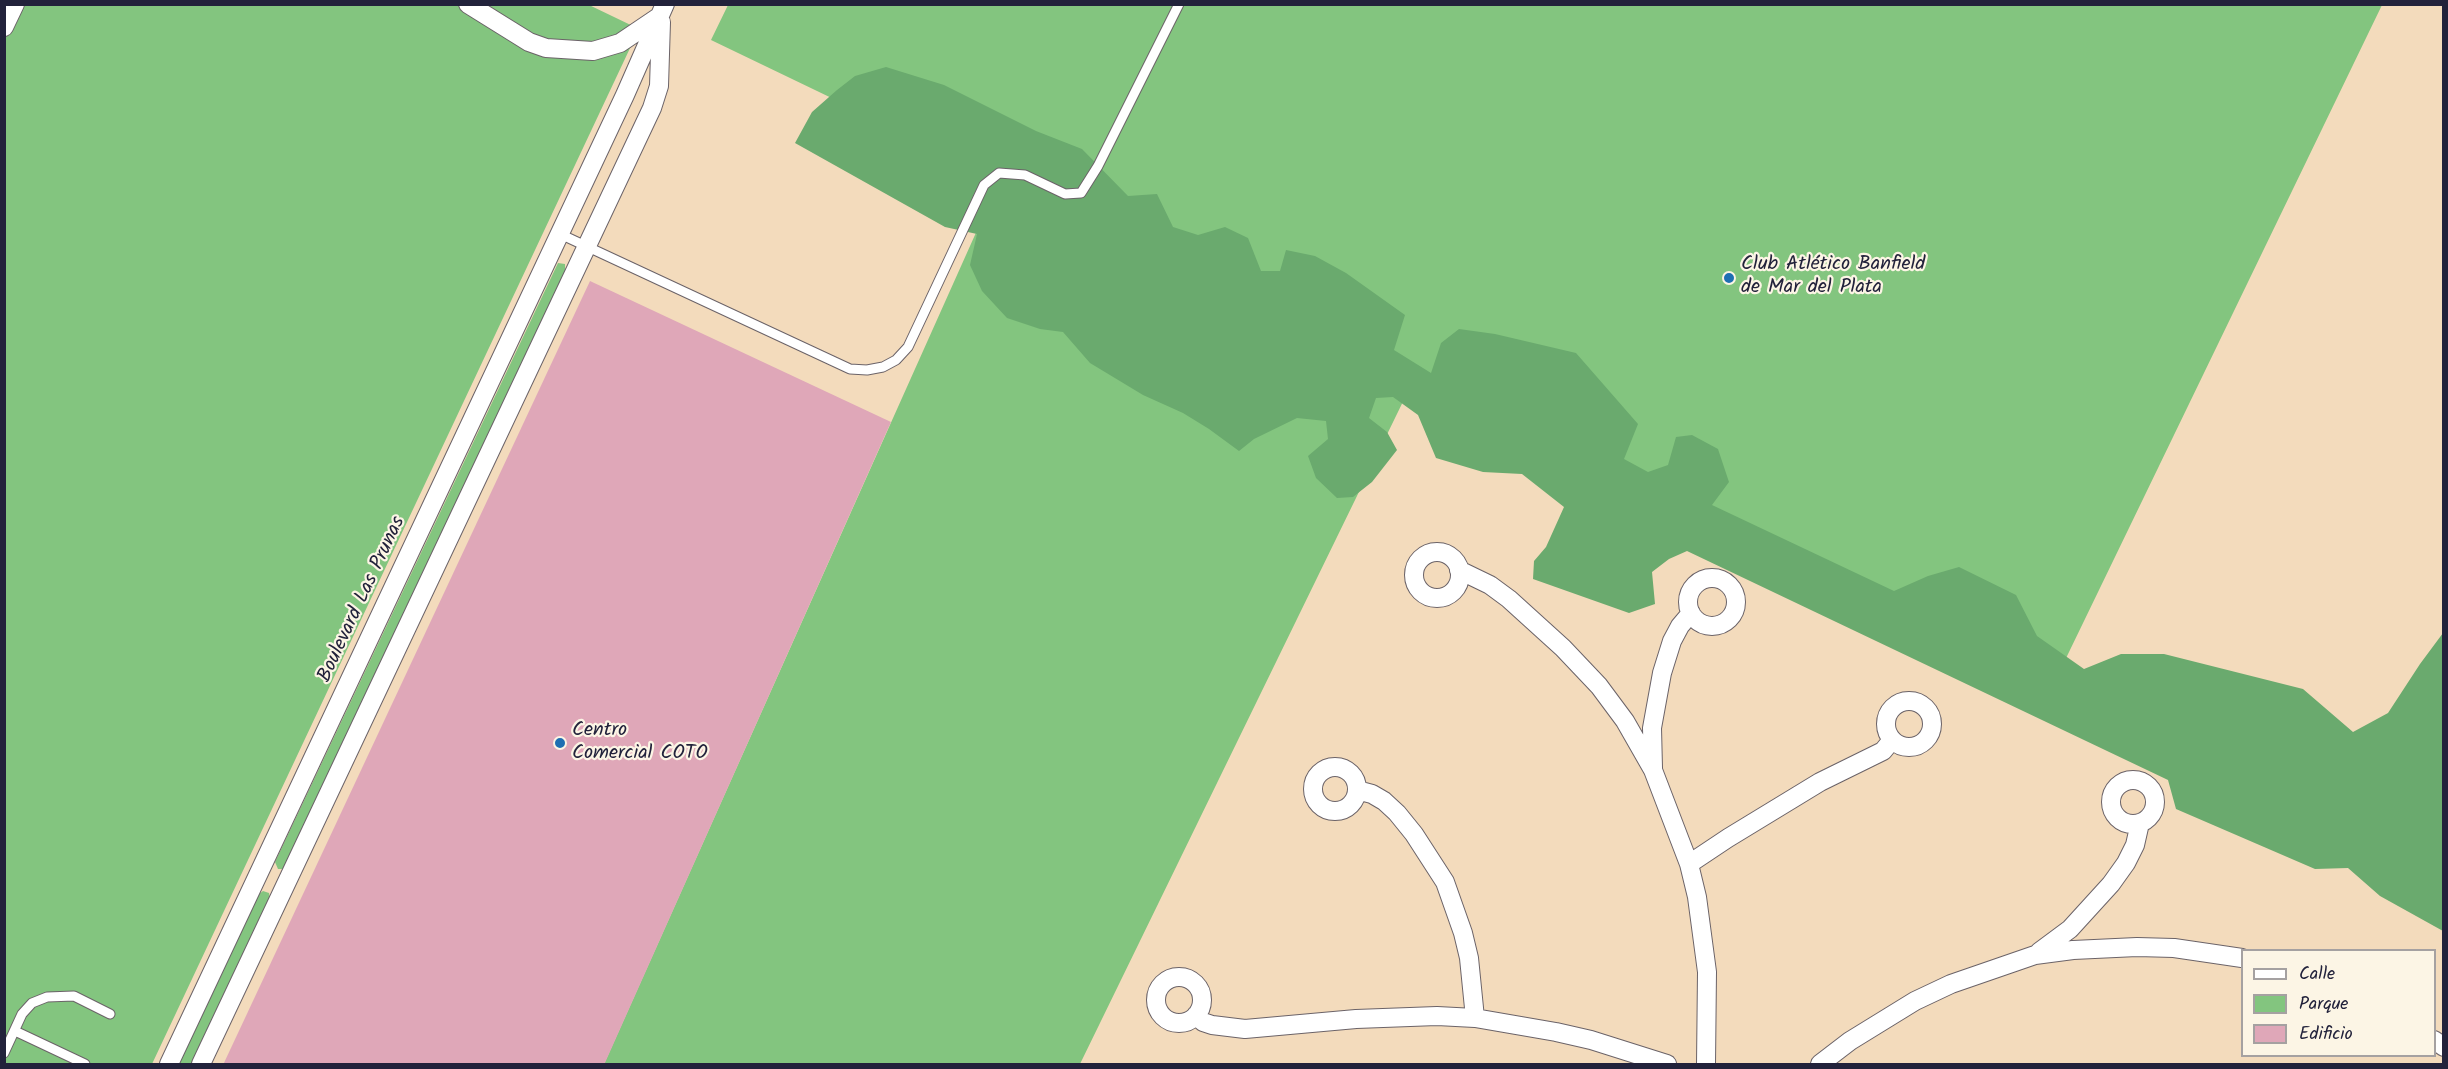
<!DOCTYPE html>
<html>
<head>
<meta charset="utf-8">
<style>
  body { margin:0 }
  #map { position:relative; width:2448px; height:1069px; overflow:hidden; background:#f3dbbc; font-family:Kalam,sans-serif }
  canvas { display:block }
  .frame { position:absolute; inset:0; border:6px solid #22223b; pointer-events:none }
  .legend { position:absolute; left:2241px; top:949px; width:195px; height:108px; box-sizing:border-box; background:#fcf5e5; border:2px solid #a5a1a1; margin:0; padding:8px 10px; list-style:none; font-size:18px; color:#22223b }
  .legend li { display:flex; align-items:center; gap:12px; height:30px }
  .legend b { width:30px; border:2px solid #a5a1a1 }
</style>
</head>
<body>
<div id="map">
<canvas width="2448" height="1069"></canvas>
<div class="frame"></div>
<ul class="legend">
<li><b style="height:8px;background:#fff"></b>Calle</li>
<li><b style="height:16px;background:#83c57f"></b>Parque</li>
<li><b style="height:16px;background:#dfa7b8"></b>Edificio</li>
</ul>
</div>
<script>
const context = document.querySelector('canvas').getContext('2d');
context.lineJoin = 'round';
function fillPath(path, color) {
  context.fillStyle = color;
  context.fill(path, 'evenodd');
}
function poly(rows) {
  const path = new Path2D();
  for (const r of rows) {
    if (r.length === 3) {
      path.moveTo(r[0] + r[2], r[1]);
      path.arc(r[0], r[1], r[2], 0, 2 * Math.PI);
      continue;
    }
    path.moveTo(r[0], r[1]);
    for (let i = 2; i < r.length; i += 2) path.lineTo(r[i], r[i + 1]);
  }
  return path;
}
function stroke(path, color, width, dash) {
  context.strokeStyle = color;
  context.lineWidth = width;
  context.lineCap = dash ? 'butt' : 'round';
  context.setLineDash(dash || []);
  context.stroke(path);
}
function drawText(font, color, halo, rows, align = 'center') {
  context.font = font + ' Kalam,sans-serif';
  context.lineWidth = 4.5;
  context.setLineDash([]);
  context.textBaseline = 'middle';
  context.strokeStyle = halo;
  context.fillStyle = color;
  for (const [text, x, y, turn = 0] of rows) {
    context.save();
    context.translate(x, y);
    context.rotate((+turn || 0) * Math.PI / 180);
    context.textAlign = isNaN(turn) ? turn : align;
    if (halo) context.strokeText(text, 0, 0);
    context.fillText(text, 0, 0);
    context.restore();
  }
}
fillPath(poly([
  [587,4,639,29,152,1064,5,1064,5,5],
  [728,5,2382,5,2054,683,1415,377,1080,1064,604,1064,1000,179,711,40],
  [558,263,565,264,565,271,283,869,278,869,275,862],
  [263,891,269,893,270,899,191,1064,179,1064,259,894]
]), '#83c57f');
fillPath(poly([
  [886,67,944,85,1036,131,1082,149,1128,196,1157,194,1173,227,1198,235,1225,227,1248,238,1261,271,1280,271,1286,250,1315,256,1346,273,1405,315,1394,350,1431,373,1441,343,1459,329,1495,334,1576,353,1638,424,1624,459,1648,472,1668,465,1676,437,1692,435,1718,449,1729,482,1712,505,1894,591,1928,576,1959,567,2016,595,2037,636,2084,669,2121,654,2164,654,2303,689,2353,732,2388,713,2420,664,2443,633,2443,931,2380,896,2348,868,2315,869,2176,809,2168,780,1687,551,1669,559,1652,572,1655,604,1629,613,1533,579,1534,561,1546,547,1564,507,1522,474,1483,472,1436,458,1418,415,1393,397,1376,398,1369,418,1387,432,1397,450,1372,482,1353,497,1337,498,1316,478,1308,456,1328,439,1326,421,1297,418,1254,439,1239,451,1209,429,1183,413,1143,395,1090,363,1063,332,1040,329,1007,318,982,291,970,265,977,234,945,227,795,143,812,112,837,90,855,76]
]), '#6aaa6e');
fillPath(poly([
  [590,281,891,422,604,1065,223,1065]
]), '#dfa7b8');
const service = poly([
  [560,234,850,369,867,370,883,367,896,360,908,347,984,185,999,173,1025,175,1065,194,1081,193,1098,166,1179,4],
  [15,1031,85,1064],
  [4,1053,22,1014,32,1003,47,997,74,996,110,1014]
]);
const minor = poly([
  [468,4,529,42,546,48,593,51,620,43,660,16],
  [4,27,15,4],
  [1437,575,23],
  [1459,570,1490,585,1509,599,1563,648,1599,686,1625,721,1653,770,1689,864,1697,897,1707,972,1706,1064],
  [1712,602,24],
  [1909,724,23],
  [1335,789,22],
  [1653,768,1652,728,1662,673,1672,641,1680,626,1691,613],
  [2133,802,22],
  [1357,790,1372,794,1384,801,1397,813,1414,834,1445,882,1463,933,1469,958,1475,1018],
  [1689,864,1728,838,1820,782,1883,751,1892,740],
  [2039,952,2070,929,2111,884,2126,863,2135,845,2140,823],
  [1179,1000,23],
  [1196,1015,1203,1022,1212,1025,1245,1029,1356,1019,1437,1016,1475,1018,1556,1032,1591,1040,1667,1064],
  [2434,1040,2444,1047],
  [169,1064,625,95,665,4],
  [201,1064,652,108,659,86,661,22],
  [1820,1064,1850,1041,1915,1001,1951,984,2035,955,2073,950,2137,947,2174,948,2242,958]
]);
stroke(service, '#6b6368', 11);
stroke(minor, '#6b6368', 20);
stroke(service, '#fff', 9);
stroke(minor, '#fff', 18);
for (const [x, y, r, color] of [
  [1729,278,6,"#1f6fb2"],
  [560,743,6,"#1f6fb2"]
]) {
  const dot = new Path2D();
  dot.arc(x, y, r, 0, 2 * Math.PI);
  context.fillStyle = color;
  context.fill(dot);
  stroke(dot, '#fcf5e5', 2);
}
drawText('20px', '#22223b', '#fcf5e5', [
  ["Club Atlético Banfield",1741,266],
  ["de Mar del Plata",1741,289],
  ["Centro",572,732],
  ["Comercial COTO",572,755]
], 'left');
drawText('20px', '#22223b', '#fcf5e5', [
  ["Boulevard Las Prunas",363,600,-65]
]);
</script>
</body>
</html>
